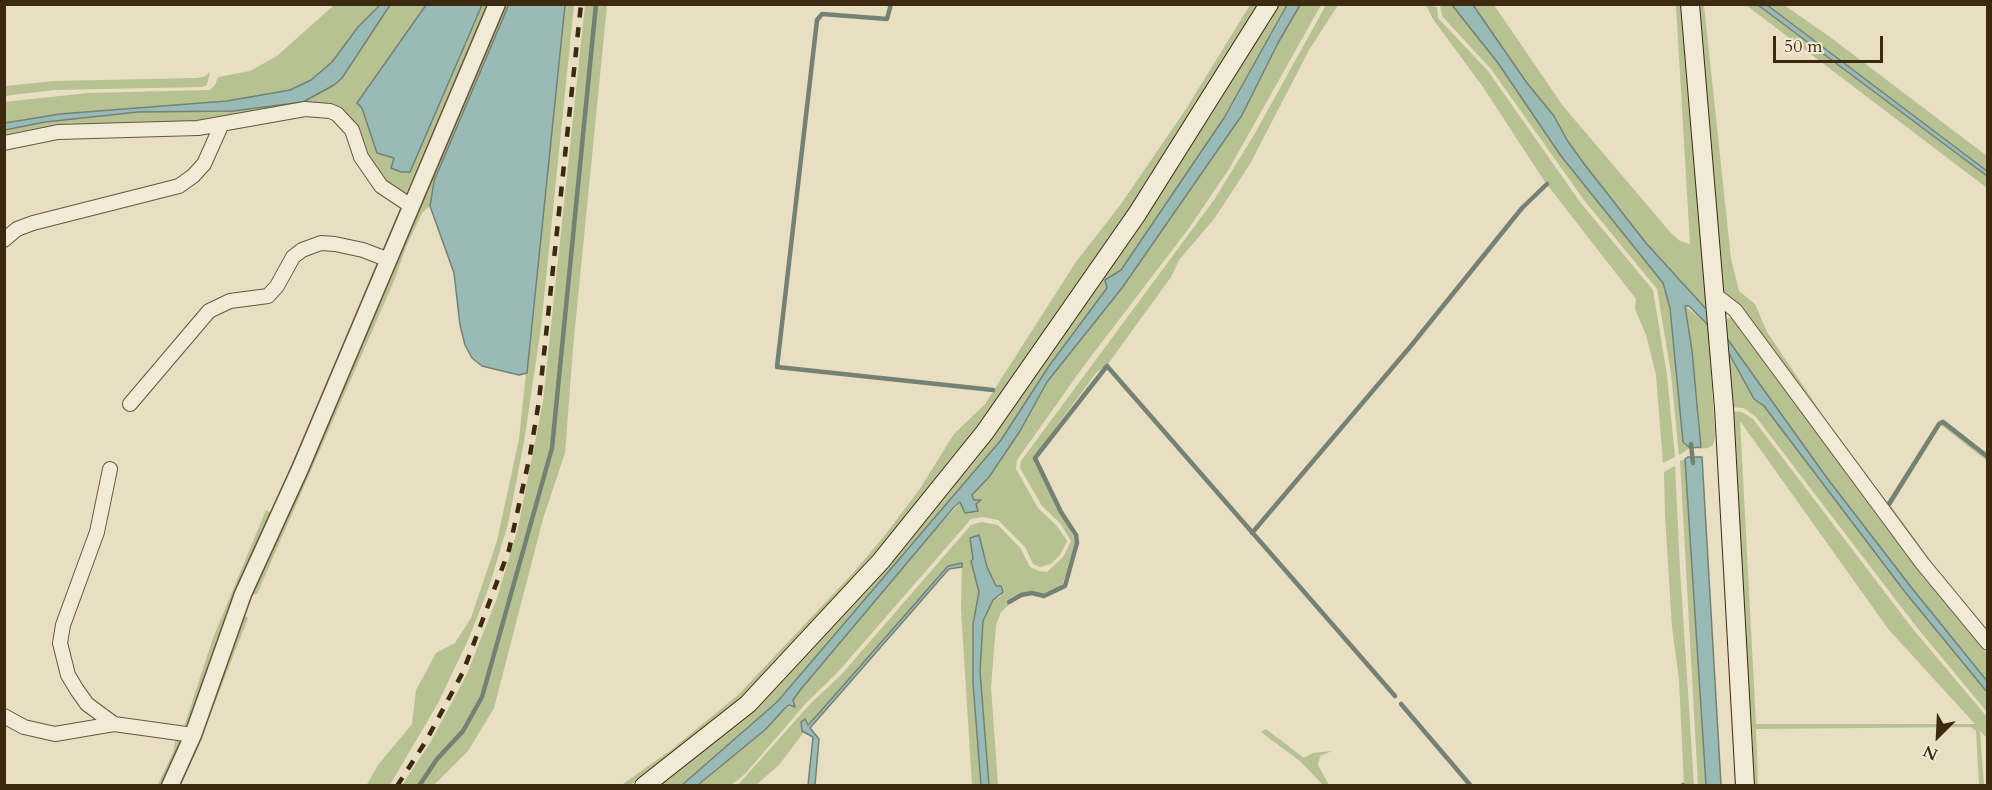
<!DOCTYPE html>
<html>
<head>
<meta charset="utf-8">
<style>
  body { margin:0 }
  #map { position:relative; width:1992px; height:790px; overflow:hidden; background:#e8dec1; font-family:Cardo,serif }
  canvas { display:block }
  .frame { position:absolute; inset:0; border:6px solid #3d290f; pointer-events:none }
  .north { position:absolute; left:1908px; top:706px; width:60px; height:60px; -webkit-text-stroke:4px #f0ead7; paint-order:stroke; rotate:204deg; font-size:16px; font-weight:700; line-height:24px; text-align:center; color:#3d290f }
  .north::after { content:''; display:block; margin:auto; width:21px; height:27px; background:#3d290f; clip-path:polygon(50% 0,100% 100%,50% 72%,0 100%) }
  .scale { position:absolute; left:1773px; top:36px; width:110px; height:27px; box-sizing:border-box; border:3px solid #3d290f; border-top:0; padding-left:8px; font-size:18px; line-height:21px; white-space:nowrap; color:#3d290f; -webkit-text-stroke:4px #f0ead7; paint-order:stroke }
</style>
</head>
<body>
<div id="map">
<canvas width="1992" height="790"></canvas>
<div class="frame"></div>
<div class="north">N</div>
<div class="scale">50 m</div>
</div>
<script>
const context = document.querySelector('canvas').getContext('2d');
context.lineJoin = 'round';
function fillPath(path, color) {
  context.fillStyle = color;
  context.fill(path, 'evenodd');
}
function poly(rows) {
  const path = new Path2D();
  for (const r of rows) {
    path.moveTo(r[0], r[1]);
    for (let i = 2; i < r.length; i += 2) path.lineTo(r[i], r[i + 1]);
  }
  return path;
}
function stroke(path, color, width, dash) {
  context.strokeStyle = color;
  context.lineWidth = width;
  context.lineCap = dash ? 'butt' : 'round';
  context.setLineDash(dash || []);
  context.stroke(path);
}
fillPath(poly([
  [334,5,380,5,358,27,332,62,311,80,290,90,227,101,60,114,5,123,4,102,88,93,210,90,215,85,218,77,250,71,277,56],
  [390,5,426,5,357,103,362,108,377,153,394,158,391,169,410,172,482,5,487,5,405,195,383,181,371,165,344,113,5,139,5,130,45,122,138,112,233,111,303,102,342,78],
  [502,5,509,5,434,181,430,206,422,213,406,247,394,281,257,594,252,595,391,279],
  [565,5,574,5,541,327,524,442,508,524,489,587,469,638,438,703,390,785,366,786,378,765,412,724,416,690,436,653,455,643,471,618,497,541,519,439],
  [585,5,595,5,551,448,481,696,463,731,437,759,418,785,402,785,430,743,467,674,497,598,518,528,543,402],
  [597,5,607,5,573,348,565,453,543,519,494,708,468,751,434,785,419,785,438,760,464,731,482,697,553,448],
  [1250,5,1262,5,1151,182,1003,395,895,534,741,701,668,760,630,785,620,786,671,750,739,694,853,573,885,535,919,490,954,434,985,404,1076,262,1121,204,1186,109],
  [1277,5,1287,5,1224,118,1142,240,1049,366,1001,440,777,702,682,785,655,786,809,649,1165,186,1223,96],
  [1300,5,1321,5,1229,169,1189,228,1083,367,1017,460,1016,469,1038,508,1057,526,1067,541,1060,555,1051,564,1040,567,1033,564,1025,547,998,520,982,517,971,519,838,672,807,702,745,774,731,785,698,786,766,729,784,709,795,705,793,700,801,689,924,542,961,502,974,500,972,495,989,477,1020,431,1047,382,1122,288,1242,115,1278,43],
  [1326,5,1338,5,1309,50,1250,164,1214,219,1179,260,1171,277,1108,364,1096,373,1033,458,1074,538,1075,544,1062,586,1044,594,1019,593,1007,600,1010,604,1001,612,996,625,991,687,998,785,989,785,980,671,983,621,993,600,1001,596,987,567,979,535,970,538,973,559,971,561,979,592,972,646,981,785,972,785,961,608,962,563,948,566,820,712,807,725,802,726,804,732,779,765,756,785,737,786,810,704,841,675,971,525,982,522,998,525,1021,549,1030,567,1039,571,1047,572,1063,557,1071,541,1060,523,1042,506,1020,468,1021,461,1214,200,1254,135],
  [1426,5,1437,7,1438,18,1488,71,1580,202,1653,290,1667,375,1675,457,1663,463,1656,375,1646,335,1635,309,1636,299,1545,182,1483,87,1433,19],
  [1440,5,1452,5,1498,63,1561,156,1663,283,1670,308,1683,442,1690,448,1679,455,1671,374,1657,289,1584,200,1491,69,1442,16],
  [1473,5,1494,5,1563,106,1670,232,1680,241,1690,244,1676,6,1683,5,1707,310,1645,243,1585,165,1567,140,1554,116,1527,83],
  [1697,5,1704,5,1731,259,1739,291,1755,304,1767,332,1826,420,1887,502,1939,421,1943,419,1987,454,1987,461,1941,425,1891,506,1987,638,1724,296],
  [1746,5,1758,5,1987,176,1987,188],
  [1767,5,1784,5,1830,37,1987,156,1987,171],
  [210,72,207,85,202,87,54,90,5,96,5,86,55,81,195,78,204,77],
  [1685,306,1708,325,1715,437,1713,445,1708,448,1697,449,1701,446,1697,395],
  [1732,317,1987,654,1987,681,1911,587,1827,478,1727,339,1754,399,1764,406,1905,592,1987,692,1987,712,1915,625,1756,417,1744,408,1729,407,1724,320],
  [1729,411,1742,412,1753,419,1912,628,1987,717,1987,738,1980,731,1984,785,1979,785,1976,731,1971,727,1756,729,1758,785,1751,785],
  [1740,421,1889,630,1975,724,1756,724],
  [1685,459,1700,662,1706,785,1698,785,1680,461],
  [1675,466,1680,569,1694,785,1684,785,1679,680,1672,627,1665,515,1664,472],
  [266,510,271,513,218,636,189,723,184,727,213,638],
  [244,615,248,618,195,754,180,785,176,786],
  [1266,729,1304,758,1313,753,1332,751,1320,756,1318,765,1329,785,1323,785,1301,762,1261,732],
  [176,738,180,740,173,762,162,785,157,786,173,753]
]), '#b7c192');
const water = poly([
  [509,4,565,5,527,373,519,375,482,366,472,358,465,345,460,325,454,273,430,206,434,181,509,4],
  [380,5,390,5,342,78,334,85,303,102,233,111,138,112,45,122,5,130,5,123,60,114,227,101,290,90,311,80,332,62,358,27,380,5],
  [426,5,482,5,410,172,401,172,391,168,394,158,377,153,362,108,357,103,426,5],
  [1287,5,1300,5,1278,43,1242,115,1122,288,1047,382,1020,431,989,477,972,495,974,500,981,500,976,504,978,511,965,513,960,502,954,507,801,689,793,700,795,707,789,705,784,709,766,729,698,785,682,785,777,702,1001,440,1049,366,1107,288,1105,280,1121,270,1224,118,1287,5],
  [1452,5,1473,5,1527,83,1554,116,1567,140,1585,165,1646,243,1707,310,1708,325,1689,306,1685,306,1692,351,1701,447,1690,448,1683,442,1670,308,1663,283,1561,156,1498,63,1452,5],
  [1758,5,1767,5,1987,171,1987,176,1758,5],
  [1726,337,1827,478,1911,587,1987,681,1987,692,1905,592,1764,406,1754,399,1726,348,1726,337],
  [1688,457,1702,457,1721,785,1706,785,1685,459,1688,457],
  [979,535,987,567,996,586,1001,586,1003,592,993,600,983,621,980,671,989,786,981,785,973,683,973,624,979,592,971,561,973,559,970,538,979,535],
  [962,563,962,567,949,569,810,728,819,739,815,785,808,785,813,737,802,731,801,722,805,719,808,725,820,712,948,566,962,563]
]);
fillPath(water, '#98bbb8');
stroke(water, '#748174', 1.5);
stroke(poly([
  [891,4,887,19,822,14,817,20,777,367,993,390],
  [1691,444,1693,463],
  [1889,504,1939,424,1943,422,1988,457],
  [1252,533,1410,347,1522,208,1547,184],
  [1009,602,1021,595,1032,593,1044,596,1065,586,1077,543,1076,535,1061,512,1035,458,1107,366,1395,696],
  [1401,704,1471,786],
  [419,786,437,759,463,731,482,697,552,448,596,4],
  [1682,786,1683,785]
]), '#748174', 4.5);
const minor = poly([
  [4,143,58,132,198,128,305,109,330,111,337,114,352,130,361,157,381,186,411,206],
  [4,240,17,229,33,223,179,186,193,176,204,164,221,126],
  [1714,294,1735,310,1922,563,1988,643],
  [130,404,209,311,230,301,268,296,277,286,293,257,302,250,321,243,335,244,363,250,389,260],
  [110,469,97,532,63,625,60,643,68,675,77,690,87,704,114,724],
  [4,716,24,727,55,734,114,724,193,735]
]);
const tertiary = poly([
  [170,786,193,735,243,594,300,469,497,4]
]);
const secondary = poly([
  [1690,4,1724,408,1745,786],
  [644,786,748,704,881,561,985,432,1137,214,1269,4]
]);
stroke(minor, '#68563c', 16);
stroke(tertiary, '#68563c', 19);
stroke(secondary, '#3d290f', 20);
stroke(minor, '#f0ead7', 14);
stroke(tertiary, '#f0ead7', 16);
stroke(secondary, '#f0ead7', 18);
stroke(poly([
  [397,786,426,741,463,672,509,550,530,455,539,401,581,4]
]), '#3d290f', 4.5, [10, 10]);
</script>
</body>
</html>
